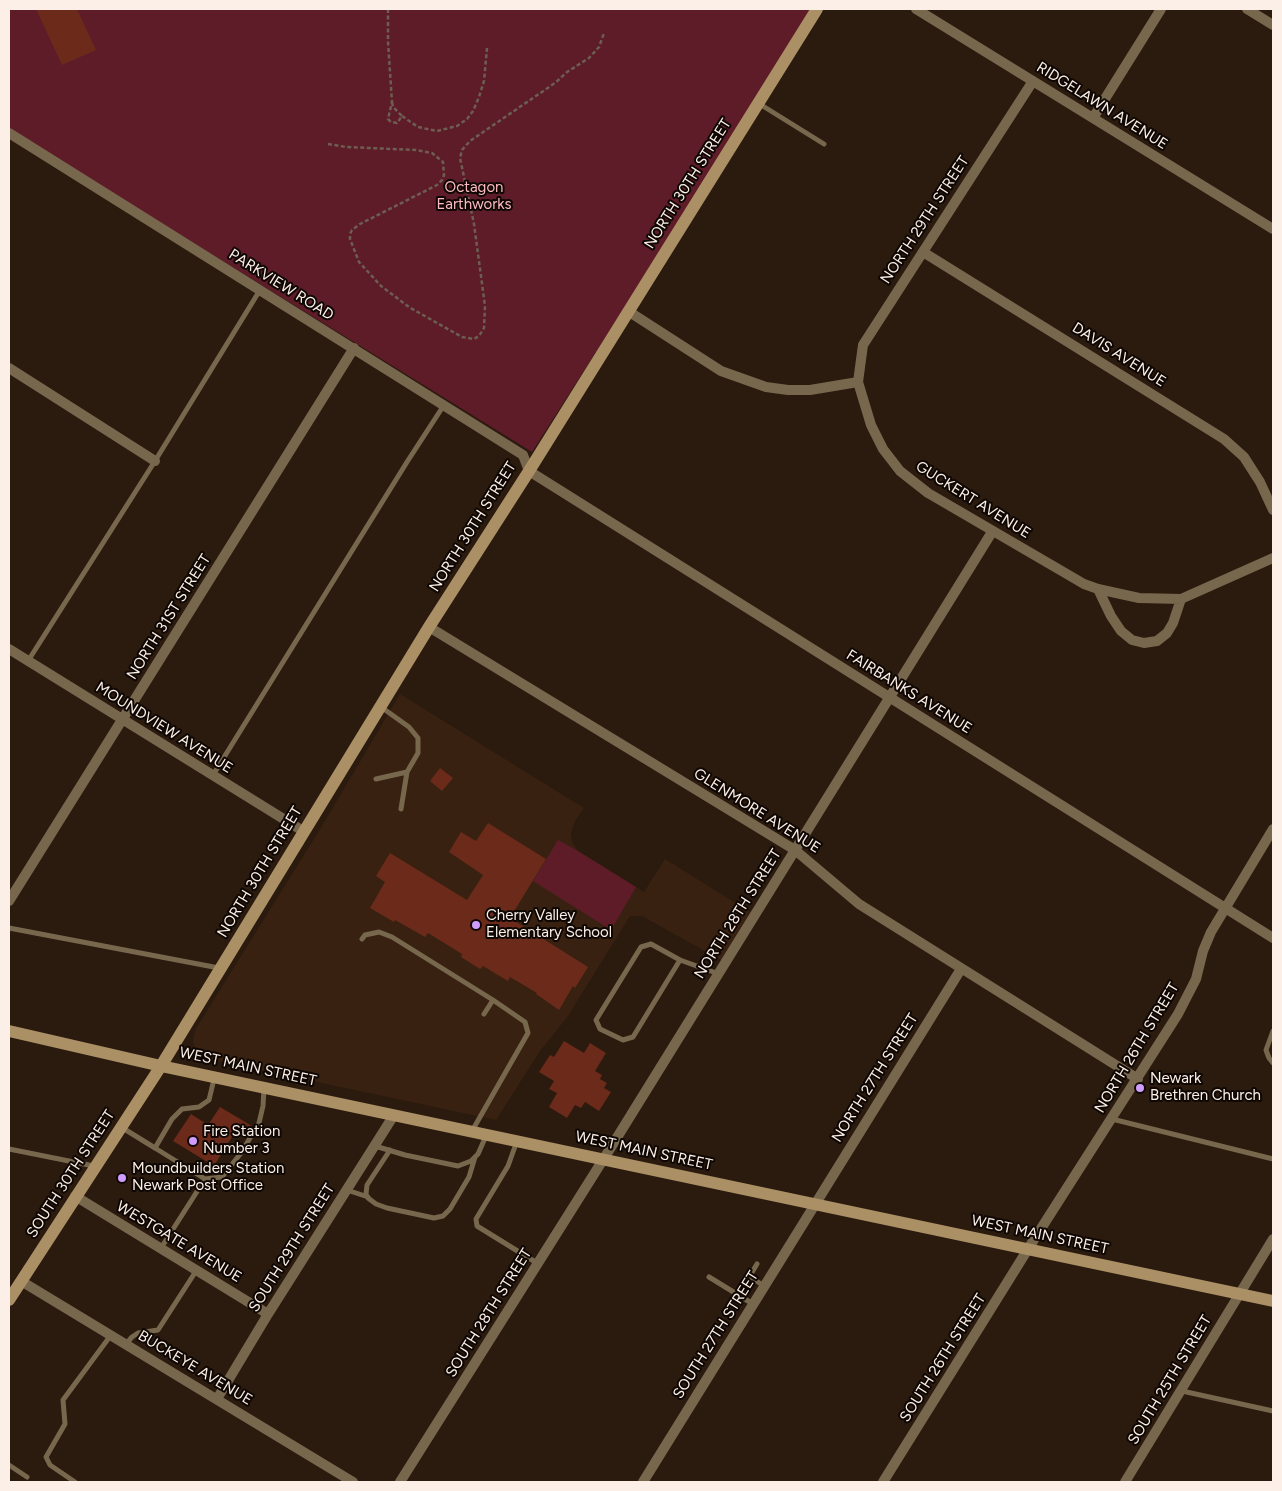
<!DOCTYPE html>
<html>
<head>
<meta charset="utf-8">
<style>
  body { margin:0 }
  #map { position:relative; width:1282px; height:1491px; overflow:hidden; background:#2b1a0e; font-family:Figtree,sans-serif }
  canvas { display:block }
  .frame { position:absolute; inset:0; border:10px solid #fcefe7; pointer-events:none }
</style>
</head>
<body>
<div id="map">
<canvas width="1282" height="1491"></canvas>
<div class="frame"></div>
</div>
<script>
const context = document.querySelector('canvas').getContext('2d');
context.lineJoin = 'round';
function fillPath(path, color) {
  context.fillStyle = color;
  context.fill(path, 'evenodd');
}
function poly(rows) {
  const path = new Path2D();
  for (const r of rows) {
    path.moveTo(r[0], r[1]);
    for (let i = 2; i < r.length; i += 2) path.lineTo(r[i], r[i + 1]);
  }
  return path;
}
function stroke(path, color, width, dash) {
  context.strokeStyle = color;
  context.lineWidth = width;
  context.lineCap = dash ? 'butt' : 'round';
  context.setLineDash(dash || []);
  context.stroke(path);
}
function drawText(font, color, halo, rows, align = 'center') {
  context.font = font + ' Figtree,sans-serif';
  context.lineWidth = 4;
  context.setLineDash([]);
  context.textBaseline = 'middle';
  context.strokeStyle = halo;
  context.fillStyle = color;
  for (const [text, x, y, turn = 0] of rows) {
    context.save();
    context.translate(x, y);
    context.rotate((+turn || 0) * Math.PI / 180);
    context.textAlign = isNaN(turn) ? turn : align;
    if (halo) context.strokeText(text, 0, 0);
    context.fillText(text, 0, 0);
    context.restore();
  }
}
fillPath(poly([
  [400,694,584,808,575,821,571,833,572,842,578,851,644,892,665,859,755,915,726,963,642,916,630,916,568,1016,540,1051,496,1120,204,1058,196,1050,193,1042,195,1030,325,821]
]), '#382110');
fillPath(poly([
  [9,9,815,9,532,452,9,129],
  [558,840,578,851,636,887,611,930,533,881]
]), '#5e1c28');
fillPath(poly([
  [36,9,77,9,96,50,62,65],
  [440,768,453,778,442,791,430,781],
  [488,823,546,859,510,918,588,967,575,988,573,986,559,1010,536,994,537,993,510,977,508,981,483,966,480,969,461,957,462,954,428,933,425,937,395,920,394,922,370,908,385,882,376,876,390,853,467,900,483,875,449,852,461,832,476,841],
  [564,1041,584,1053,590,1043,606,1053,595,1071,602,1075,600,1079,607,1083,604,1088,611,1092,599,1111,585,1102,581,1108,575,1105,567,1118,549,1107,557,1093,549,1089,554,1081,539,1072,550,1055,554,1057],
  [220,1107,252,1126,244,1138,235,1132,214,1166,173,1141,191,1114,208,1125]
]), '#6b2a1a');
stroke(poly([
  [388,9,388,42,392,102,388,119,391,122,397,123,402,116,393,107,392,102],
  [402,116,418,127,437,131,457,126,467,119,473,111,479,97,484,81,487,48],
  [328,144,346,147,416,150,432,153,443,162,444,175,442,180,437,185,360,224,352,230,350,234,350,239,359,262,381,286,409,307,437,323,462,337,474,339,479,336,484,328,485,306,474,224,460,158,462,150,470,141,555,83,567,72,589,58,599,47,604,33]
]), '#6d5d52', 2.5, [4, 2.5]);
stroke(poly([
  [758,103,824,144],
  [28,661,155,461,260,290],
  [381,707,409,727,418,738,418,753,407,772],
  [213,775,407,462,444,405],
  [376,779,407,772,401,809],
  [9,928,219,968],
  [362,939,365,935,379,932,392,937,493,1000,484,1014],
  [680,960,633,1037,623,1040,600,1029,596,1020,641,947,651,944,680,960,719,974],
  [1273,1031,1266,1050,1269,1058,1273,1063],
  [1112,1119,1273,1159],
  [121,1127,155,1148,172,1119,182,1109,199,1107,209,1100,214,1079],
  [472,1131,528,1033,525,1022,493,1000],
  [517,1141,508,1166,476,1219,477,1226,537,1263],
  [375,1146,405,1155,458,1166,471,1161,478,1154,486,1136],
  [155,1148,205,1179,222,1177,241,1153,259,1123,263,1106,264,1088],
  [9,1149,94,1166],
  [390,1150,367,1185,366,1194,368,1198,376,1204,387,1208,434,1218,443,1216,450,1209,469,1177,475,1157],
  [347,1190,368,1197],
  [161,1248,205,1179],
  [757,1264,751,1274,752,1278,764,1286],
  [709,1277,753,1304],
  [126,1344,132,1337,138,1333,158,1330,196,1271],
  [1182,1391,1273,1411],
  [9,1465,27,1477],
  [75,1482,50,1465,46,1457,65,1424,63,1400,111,1335]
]), '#77674d', 5);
stroke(poly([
  [916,9,1273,229],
  [1247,9,1273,25],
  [1033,81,863,345,858,382,871,425,883,449,900,471,928,493,1084,584,1098,589,1139,598,1181,599,1273,558],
  [1093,118,1161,9],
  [9,133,523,455,529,471,1273,938],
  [923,252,1224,439,1244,457,1260,482,1273,510],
  [628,311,721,371,766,387,788,390,810,390,858,382],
  [9,368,155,461],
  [1098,589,1111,616,1121,631,1132,640,1144,643,1157,641,1167,633,1173,623,1181,599],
  [429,627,795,850,859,904,1138,1079],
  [9,649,303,831],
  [9,901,354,348],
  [75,1196,268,1314],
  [21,1281,353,1482],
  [217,1399,268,1314,394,1115],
  [400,1482,613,1144,992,532],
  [643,1482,961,969],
  [883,1482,1028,1249,1178,1014,1196,979,1203,951,1211,932,1273,829],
  [1125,1482,1273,1239]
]), '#77674d', 10);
stroke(poly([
  [9,1031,161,1066,1273,1301],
  [9,1300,161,1066,429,627,529,471,817,9]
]), '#ab9066', 12);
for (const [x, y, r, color] of [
  [476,925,5,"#d09dff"],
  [1140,1088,5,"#d09dff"],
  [193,1141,5,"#d09dff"],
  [122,1178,5,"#d09dff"]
]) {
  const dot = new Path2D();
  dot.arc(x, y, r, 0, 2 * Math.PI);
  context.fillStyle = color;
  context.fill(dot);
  stroke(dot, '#0e0703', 2);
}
drawText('15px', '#fcefe7', '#0e0703', [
  ["RIDGELAWN AVENUE",1102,106,32],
  ["NORTH 30TH STREET",688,184,-58],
  ["NORTH 29TH STREET",925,220,-57],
  ["PARKVIEW ROAD",281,285,32],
  ["DAVIS AVENUE",1119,355,32],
  ["GUCKERT AVENUE",973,500,32],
  ["NORTH 30TH STREET",473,527,-58],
  ["NORTH 31ST STREET",169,617,-58],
  ["FAIRBANKS AVENUE",909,692,32],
  ["MOUNDVIEW AVENUE",164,728,32],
  ["GLENMORE AVENUE",757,811,32],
  ["NORTH 30TH STREET",260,872,-59],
  ["NORTH 28TH STREET",738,914,-58],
  ["NORTH 26TH STREET",1137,1048,-59],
  ["WEST MAIN STREET",248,1067,12],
  ["NORTH 27TH STREET",875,1078,-58],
  ["WEST MAIN STREET",644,1151,12],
  ["SOUTH 30TH STREET",71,1174,-57],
  ["WEST MAIN STREET",1040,1235,12],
  ["WESTGATE AVENUE",179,1242,31],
  ["SOUTH 29TH STREET",292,1248,-58],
  ["SOUTH 28TH STREET",489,1313,-58],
  ["SOUTH 27TH STREET",716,1335,-58],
  ["SOUTH 26TH STREET",943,1358,-58],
  ["BUCKEYE AVENUE",195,1368,31],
  ["SOUTH 25TH STREET",1170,1380,-59]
]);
drawText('15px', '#fcbac0', '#0e0703', [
  ["Octagon",474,188],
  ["Earthworks",474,205]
]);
drawText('15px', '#fcefe7', '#0e0703', [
  ["Cherry Valley",486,916],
  ["Elementary School",486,933],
  ["Newark",1150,1079],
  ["Brethren Church",1150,1096],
  ["Fire Station",203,1132],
  ["Number 3",203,1149],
  ["Moundbuilders Station",132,1169],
  ["Newark Post Office",132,1186]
], 'left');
</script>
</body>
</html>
